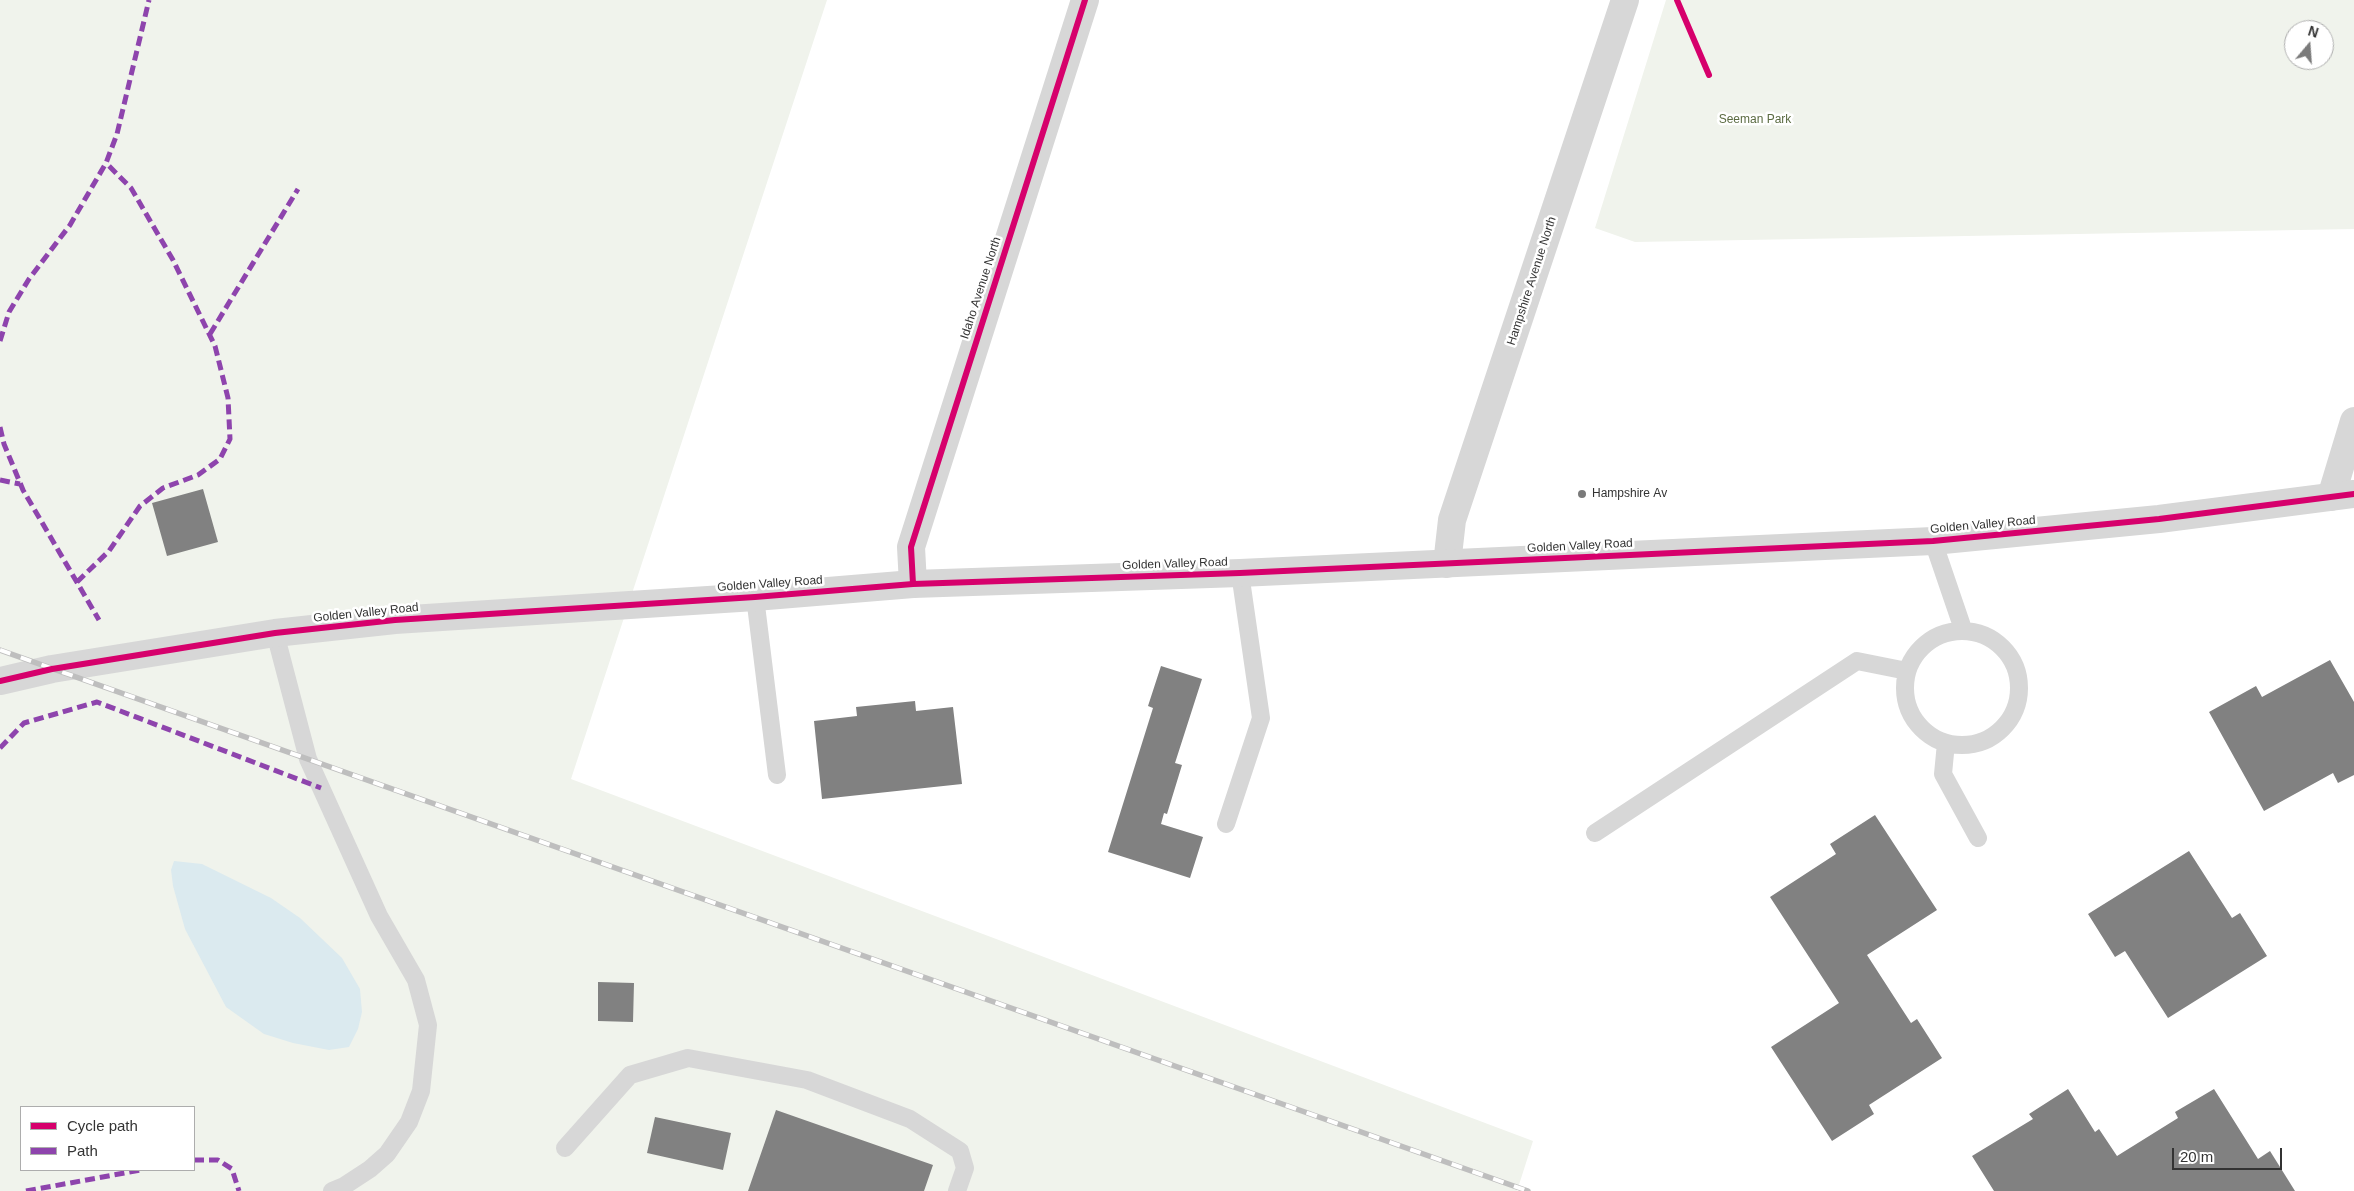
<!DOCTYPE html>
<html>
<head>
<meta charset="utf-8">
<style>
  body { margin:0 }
  #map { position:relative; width:2354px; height:1191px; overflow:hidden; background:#fff; font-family:Helvetica,sans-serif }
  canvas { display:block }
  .legend { position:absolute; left:20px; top:1106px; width:175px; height:65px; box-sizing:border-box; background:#fff; border:1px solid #adadad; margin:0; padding:6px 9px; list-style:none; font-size:15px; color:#333 }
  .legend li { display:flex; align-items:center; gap:10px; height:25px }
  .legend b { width:25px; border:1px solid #adadad }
  .north { position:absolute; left:2284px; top:20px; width:50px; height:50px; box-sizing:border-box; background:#fff; border:1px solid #adadad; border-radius:50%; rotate:18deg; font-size:14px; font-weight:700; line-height:20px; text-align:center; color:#333 }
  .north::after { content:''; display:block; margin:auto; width:18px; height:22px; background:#7a7a7a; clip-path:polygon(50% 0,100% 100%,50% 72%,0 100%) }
  .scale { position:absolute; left:2172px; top:1148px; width:110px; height:22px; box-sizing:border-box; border:2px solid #333; border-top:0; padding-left:6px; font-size:15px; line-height:18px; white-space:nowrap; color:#333; -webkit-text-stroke:4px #fff; paint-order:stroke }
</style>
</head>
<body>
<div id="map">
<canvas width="2354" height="1191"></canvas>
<ul class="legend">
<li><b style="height:6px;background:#d6006c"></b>Cycle path</li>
<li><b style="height:6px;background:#8e44ad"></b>Path</li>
</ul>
<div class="north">N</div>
<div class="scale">20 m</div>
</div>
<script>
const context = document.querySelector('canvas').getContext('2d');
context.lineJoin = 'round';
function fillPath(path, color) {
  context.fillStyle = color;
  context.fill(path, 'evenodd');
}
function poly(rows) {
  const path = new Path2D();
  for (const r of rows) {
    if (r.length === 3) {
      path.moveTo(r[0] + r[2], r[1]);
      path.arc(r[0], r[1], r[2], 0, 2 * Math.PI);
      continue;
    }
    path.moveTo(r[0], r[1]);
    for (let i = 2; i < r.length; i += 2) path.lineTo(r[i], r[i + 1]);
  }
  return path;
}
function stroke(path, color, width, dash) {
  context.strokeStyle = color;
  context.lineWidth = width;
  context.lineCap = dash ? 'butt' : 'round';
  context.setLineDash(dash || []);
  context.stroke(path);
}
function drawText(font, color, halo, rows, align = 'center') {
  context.font = font + ' Helvetica,sans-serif';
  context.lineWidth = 5;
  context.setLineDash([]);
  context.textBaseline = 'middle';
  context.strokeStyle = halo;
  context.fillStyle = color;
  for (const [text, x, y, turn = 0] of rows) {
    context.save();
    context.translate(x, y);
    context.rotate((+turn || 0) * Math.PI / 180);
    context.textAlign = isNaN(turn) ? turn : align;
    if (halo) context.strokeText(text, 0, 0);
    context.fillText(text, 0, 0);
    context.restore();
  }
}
fillPath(poly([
  [0,0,827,0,571,779,1533,1141,1517,1191,0,1191],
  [21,1107,194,1107,194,1170,21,1170],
  [1666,0,2354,0,2354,229,1635,242,1595,228],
  [2294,30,2324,30,2324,60,2294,60]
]), '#f0f3ec');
fillPath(poly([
  [174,861,202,864,271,898,300,918,342,958,360,989,362,1012,358,1029,349,1047,329,1050,293,1043,264,1034,226,1007,185,929,173,886,171,870]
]), '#dbeaef');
fillPath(poly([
  [203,489,218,542,167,556,152,503],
  [2330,660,2354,702,2354,775,2338,783,2333,773,2264,811,2209,712,2256,686,2262,697],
  [1161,666,1202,679,1175,763,1182,765,1167,814,1164,813,1161,824,1203,837,1190,878,1108,852,1153,708,1148,706],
  [915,701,916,711,953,707,962,784,822,799,814,721,857,716,856,707],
  [1875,815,1937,910,1867,955,1911,1023,1917,1019,1942,1058,1869,1105,1874,1114,1832,1141,1771,1047,1839,1003,1770,897,1836,854,1830,844],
  [2189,851,2232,918,2240,913,2267,956,2168,1018,2125,951,2115,957,2088,914],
  [598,982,634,983,633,1022,598,1021],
  [2068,1089,2095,1132,2099,1129,2117,1156,2178,1118,2175,1112,2214,1089,2258,1159,2270,1151,2295,1191,1994,1191,1972,1156,2033,1119,2029,1114],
  [776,1110,933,1165,924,1191,748,1191],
  [655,1117,731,1133,723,1170,647,1153]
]), '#818181');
stroke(poly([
  [1933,541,1963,629],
  [755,597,777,775],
  [1962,688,57],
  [275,633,308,759,379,916,416,980,428,1025,421,1091,409,1122,387,1154,370,1169,344,1186,332,1191],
  [1946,743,1943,774,1978,838],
  [1226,824,1261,718,1240,573],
  [1595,833,1857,661,1907,671],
  [565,1148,630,1075,688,1058,807,1080,910,1119,960,1151,965,1168,957,1191]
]), '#d7d7d7', 18);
stroke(poly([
  [2331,497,2354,421],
  [1447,564,1452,520,1625,0],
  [913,584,911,547,1085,0]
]), '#d7d7d7', 28);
stroke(poly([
  [0,681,52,669,275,633,395,620,755,597,913,584,1240,573,1933,541,2159,519,2354,494]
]), '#d7d7d7', 28);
const rail = poly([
  [0,650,1528,1191]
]);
stroke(rail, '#bebebe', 5.5);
stroke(rail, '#fff', 4, [11]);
stroke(poly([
  [210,334,298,189],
  [0,341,9,312,29,279,70,225,106,163,117,134,149,0],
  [0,427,4,444,23,490,99,620],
  [0,480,20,484],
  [77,582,109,551,140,506,163,488,198,475,220,459,230,439,228,398,215,346,173,260,131,188,106,163],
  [0,748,24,723,97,702,321,788],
  [194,1160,218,1160,232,1169,239,1191],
  [26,1191,141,1170]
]), '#8e44ad', 5, [10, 5]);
stroke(poly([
  [1677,0,1709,75],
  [913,584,911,547,1085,0],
  [0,681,52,669,275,633,395,620,755,597,913,584,1240,573,1933,541,2159,519,2354,494]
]), '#d6006c', 6);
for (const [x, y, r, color] of [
  [1582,494,5,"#7a7a7a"]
]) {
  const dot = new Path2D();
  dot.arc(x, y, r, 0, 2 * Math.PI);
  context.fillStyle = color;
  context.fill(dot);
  stroke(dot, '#fff', 2);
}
drawText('12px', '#5c6c43', '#fff', [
  ["Seeman Park",1755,120]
]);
drawText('12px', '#333', '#fff', [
  ["Hampshire Avenue North",1532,281,-72],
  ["Idaho Avenue North",981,288,-72],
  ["Golden Valley Road",1983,525,-5],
  ["Golden Valley Road",1580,546,-3],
  ["Golden Valley Road",1175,564,-2],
  ["Golden Valley Road",770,584,-4],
  ["Golden Valley Road",366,613,-6]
]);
drawText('12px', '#333', '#fff', [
  ["Hampshire Av",1592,494]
], 'left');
</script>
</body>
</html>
